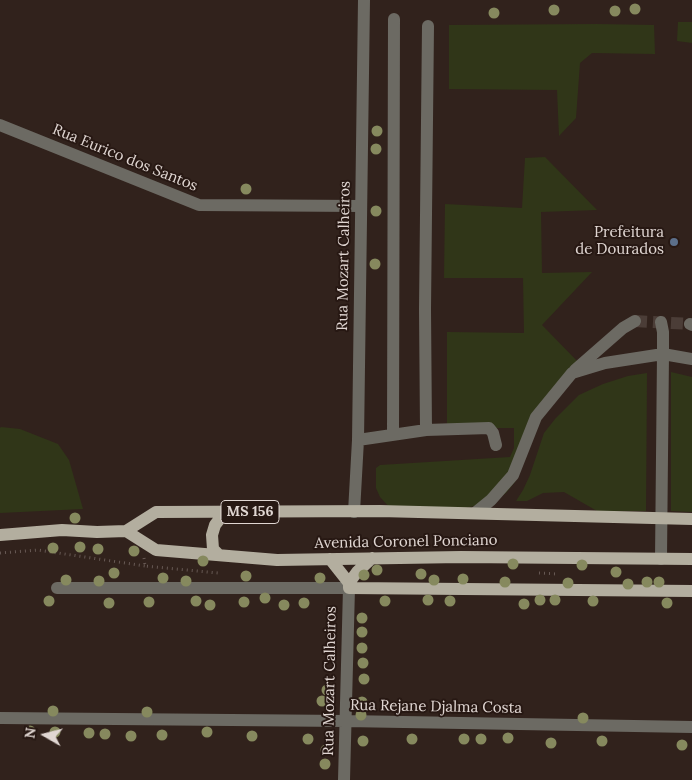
<!DOCTYPE html>
<html>
<head>
<meta charset="utf-8">
<style>
  body { margin:0 }
  #map { position:relative; width:692px; height:780px; overflow:hidden; background:#31221c; font-family:Lora,serif }
  canvas { display:block }
  .north { position:absolute; left:20px; top:710px; width:50px; height:50px; -webkit-text-stroke:4px #271813; paint-order:stroke; rotate:278deg; font-size:14px; font-weight:700; line-height:20px; text-align:center; color:#e0d6d2 }
  .north::after { content:''; display:block; margin:auto; width:18px; height:22px; background:#e0d6d2; clip-path:polygon(50% 0,100% 100%,50% 72%,0 100%) }
</style>
</head>
<body>
<div id="map">
<canvas width="692" height="780"></canvas>
<div class="north">N</div>
</div>
<script>
const context = document.querySelector('canvas').getContext('2d');
context.lineJoin = 'round';
function fillPath(path, color) {
  context.fillStyle = color;
  context.fill(path, 'evenodd');
}
function poly(rows) {
  const path = new Path2D();
  for (const r of rows) {
    path.moveTo(r[0], r[1]);
    for (let i = 2; i < r.length; i += 2) path.lineTo(r[i], r[i + 1]);
  }
  return path;
}
function stroke(path, color, width, dash) {
  context.strokeStyle = color;
  context.lineWidth = width;
  context.lineCap = dash ? 'butt' : 'round';
  context.setLineDash(dash || []);
  context.stroke(path);
}
function drawText(font, color, halo, rows, align = 'center') {
  context.font = font + ' Lora,serif';
  context.lineWidth = 4;
  context.setLineDash([]);
  context.textBaseline = 'middle';
  context.strokeStyle = halo;
  context.fillStyle = color;
  for (const [text, x, y, turn = 0] of rows) {
    context.save();
    context.translate(x, y);
    context.rotate((+turn || 0) * Math.PI / 180);
    context.textAlign = isNaN(turn) ? turn : align;
    if (halo) context.strokeText(text, 0, 0);
    context.fillText(text, 0, 0);
    context.restore();
  }
}
fillPath(poly([
  [678,22,692,22,692,43,677,41],
  [597,24,654,25,655,54,592,53,580,63,576,118,559,136,557,90,449,89,449,25],
  [545,157,597,210,541,212,542,273,592,272,542,325,580,364,538,421,515,482,506,493,494,502,465,508,390,508,380,497,376,488,376,468,380,465,510,457,514,448,514,428,447,428,447,332,524,333,523,278,444,278,445,204,522,208,525,158],
  [671,372,692,377,692,512,671,511],
  [647,373,646,511,597,511,564,492,543,493,527,501,516,501,523,490,530,475,544,433,555,419,579,395,603,384,628,376],
  [1,427,20,429,58,444,69,460,83,509,0,513,0,428]
]), '#303618');
stroke(poly([
  [635,321,690,324]
]), '#4b3d37', 12, [12, 6]);
stroke(poly([
  [0,553,38,550,145,566],
  [144,558,145,566,218,573],
  [539,573,557,574]
]), '#675954', 3, [1, 4]);
stroke(poly([
  [0,125,199,205,361,206],
  [661,322,663,332,663,354,661,559],
  [690,324,692,325],
  [575,370,623,328,635,321],
  [426,430,425,309,428,26],
  [393,434,394,19],
  [358,440,426,430,489,428,493,433,496,445],
  [354,512,358,440,364,0],
  [475,513,491,500,513,475,536,417,572,373,605,363,663,354,692,359],
  [57,588,349,588,344,780],
  [0,718,346,721,692,727]
]), '#6c6a63', 12);
stroke(poly([
  [126,531,156,550,277,560,461,557,692,559],
  [0,535,62,530,97,532,126,531,156,512,380,511,692,519],
  [219,555,213,549,212,535,215,525,225,512],
  [372,558,357,572,349,583,349,588,692,591],
  [330,559,349,583]
]), '#b3ae9f', 12);
context.fillStyle = '#86895e';
for (const [x, y] of [
  [635,9],
  [554,10],
  [615,11],
  [494,13],
  [377,131],
  [376,149],
  [246,189],
  [376,211],
  [375,264],
  [75,518],
  [273,518],
  [80,547],
  [53,548],
  [98,549],
  [134,551],
  [203,561],
  [513,564],
  [582,565],
  [377,570],
  [616,572],
  [114,573],
  [421,574],
  [364,575],
  [246,576],
  [163,578],
  [320,578],
  [463,579],
  [66,580],
  [434,580],
  [99,581],
  [186,581],
  [505,582],
  [647,582],
  [659,582],
  [568,583],
  [628,584],
  [265,598],
  [428,600],
  [540,600],
  [555,600],
  [49,601],
  [196,601],
  [385,601],
  [450,601],
  [593,601],
  [149,602],
  [244,602],
  [109,603],
  [304,603],
  [667,603],
  [524,604],
  [210,605],
  [284,605],
  [362,618],
  [362,632],
  [362,648],
  [363,663],
  [364,679],
  [327,690],
  [322,701],
  [362,702],
  [53,711],
  [147,712],
  [361,715],
  [583,718],
  [30,731],
  [55,732],
  [207,732],
  [89,733],
  [105,734],
  [162,735],
  [131,736],
  [252,736],
  [508,738],
  [308,739],
  [412,739],
  [464,739],
  [481,739],
  [363,741],
  [602,741],
  [551,743],
  [682,745],
  [326,750],
  [325,764]
]) {
  context.beginPath();
  context.arc(x, y, 5.5, 0, 2 * Math.PI);
  context.fill();
}
for (const [x, y, r, color] of [
  [674,242,5,"#5c6f8a"]
]) {
  const dot = new Path2D();
  dot.arc(x, y, r, 0, 2 * Math.PI);
  context.fillStyle = color;
  context.fill(dot);
  stroke(dot, '#271813', 2);
}
for (const [x, y, w] of [
  [250,512,58]
]) {
  const box = new Path2D();
  box.roundRect(x - w / 2, y - 11.5, w, 23, 4);
  context.fillStyle = '#271813';
  context.fill(box);
  stroke(box, '#e0d6d2', 1);
}
drawText('bold 14px', '#e0d6d2', null, [
  ["MS 156",250,512]
]);
drawText('15px', '#e0d6d2', '#271813', [
  ["Rua Eurico dos Santos",125,158,22],
  ["Rua Mozart Calheiros",344,256,-89],
  ["Avenida Coronel Ponciano",406,542,-1],
  ["Rua Mozart Calheiros",330,681,-89],
  ["Rua Rejane Djalma Costa",436,707,1]
]);
drawText('15px', '#e0d6d2', '#271813', [
  ["Prefeitura",664,233],
  ["de Dourados",664,250]
], 'right');
</script>
</body>
</html>
